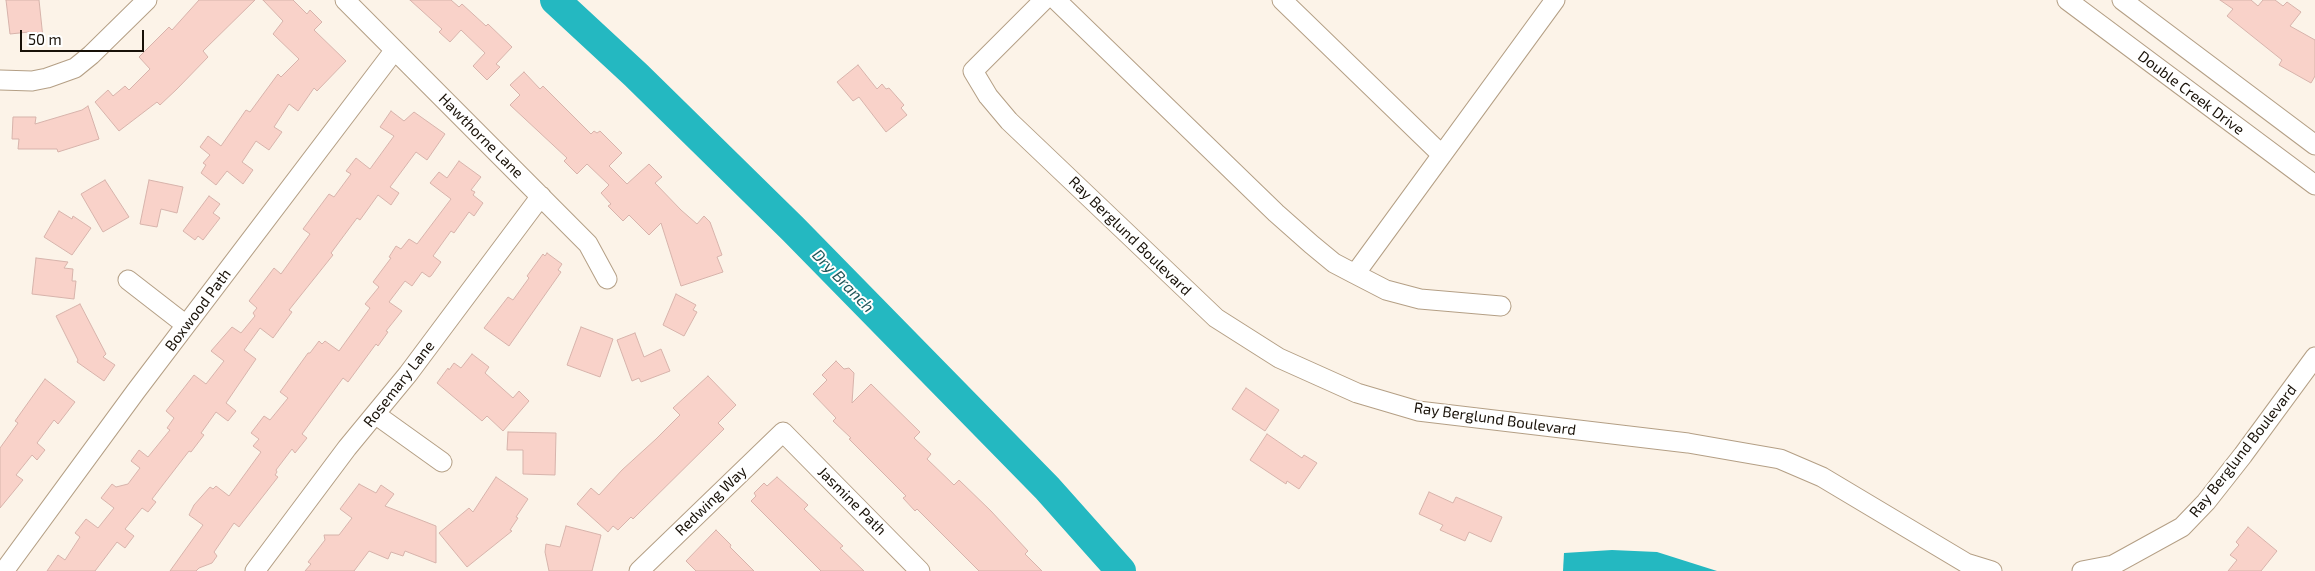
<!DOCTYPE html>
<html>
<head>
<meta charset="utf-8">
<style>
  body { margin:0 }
  #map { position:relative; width:2315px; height:571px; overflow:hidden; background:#fcf3e8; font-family:"Exo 2",sans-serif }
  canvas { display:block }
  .scale { position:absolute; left:20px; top:30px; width:124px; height:22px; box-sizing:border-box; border:2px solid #181108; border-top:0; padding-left:6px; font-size:15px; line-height:18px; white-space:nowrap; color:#181108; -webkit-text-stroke:4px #fff; paint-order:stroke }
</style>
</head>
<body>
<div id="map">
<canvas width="2315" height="571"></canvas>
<div class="scale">50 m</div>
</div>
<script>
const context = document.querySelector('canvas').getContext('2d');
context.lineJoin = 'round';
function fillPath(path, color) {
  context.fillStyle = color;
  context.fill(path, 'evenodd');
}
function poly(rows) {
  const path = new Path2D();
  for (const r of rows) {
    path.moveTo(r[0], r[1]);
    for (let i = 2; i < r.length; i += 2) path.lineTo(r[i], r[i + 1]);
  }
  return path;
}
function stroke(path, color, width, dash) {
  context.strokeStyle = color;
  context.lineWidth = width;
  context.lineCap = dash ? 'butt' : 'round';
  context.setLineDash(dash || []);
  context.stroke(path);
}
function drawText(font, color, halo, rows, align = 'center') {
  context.font = font + ' "Exo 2",sans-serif';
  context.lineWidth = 4;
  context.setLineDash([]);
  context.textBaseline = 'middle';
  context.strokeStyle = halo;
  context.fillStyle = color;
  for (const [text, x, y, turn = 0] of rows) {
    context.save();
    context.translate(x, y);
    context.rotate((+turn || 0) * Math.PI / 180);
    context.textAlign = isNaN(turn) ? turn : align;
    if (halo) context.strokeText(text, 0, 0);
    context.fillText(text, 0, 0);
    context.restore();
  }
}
fillPath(poly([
  [1612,550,1657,552,1717,571,1563,571,1564,553]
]), '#24b8c1');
stroke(poly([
  [555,0,636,75,793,229,1047,488,1121,571]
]), '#24b8c1', 30);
const building = poly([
  [6,0,39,0,43,38,30,39,29,32,10,34,6,0],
  [199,0,255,0,203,51,208,57,177,89,160,105,157,102,119,131,95,102,108,90,113,96,125,86,129,90,150,69,139,57,169,27,172,30,199,0],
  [263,0,293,0,307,14,310,10,322,22,314,30,346,61,317,91,314,88,298,111,289,104,274,127,282,132,269,150,256,141,242,162,253,170,243,184,227,171,216,185,201,173,206,165,203,163,210,155,200,147,208,136,221,146,246,110,250,112,278,74,281,77,299,59,273,34,283,21,263,0],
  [410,0,451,0,459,7,462,4,486,26,488,24,512,47,496,64,500,67,487,80,473,66,485,53,461,30,450,42,439,32,442,29,410,0],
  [2220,0,2251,0,2258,6,2263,0,2275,0,2283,6,2287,2,2301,12,2290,26,2315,40,2315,76,2311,83,2279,65,2282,60,2227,16,2233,9,2220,0],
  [858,65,877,89,882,84,886,89,889,88,904,105,901,108,907,115,886,132,859,97,853,101,837,82,858,65],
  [524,72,540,89,543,86,591,134,594,131,597,133,600,131,622,153,609,166,627,184,649,164,662,177,655,183,681,210,697,224,704,216,710,222,722,255,717,257,723,272,681,286,661,223,649,235,629,215,623,221,608,206,611,204,601,193,609,185,587,164,577,174,564,161,567,158,510,105,520,95,510,85,524,72],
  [88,106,99,139,58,152,57,149,18,149,19,139,12,139,13,117,36,117,35,124,82,110,88,106],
  [391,111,404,121,414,112,445,134,427,160,416,152,390,187,399,193,391,205,378,195,360,220,357,218,331,253,333,255,289,310,292,312,273,338,260,328,244,350,256,359,226,403,236,411,228,421,216,412,201,433,204,435,191,452,189,451,152,499,156,502,148,512,142,508,125,529,134,536,125,548,117,542,95,571,47,571,58,555,65,560,80,537,75,533,86,519,98,528,114,508,101,498,112,484,116,487,128,484,140,468,131,461,139,450,148,457,170,430,167,428,174,418,166,411,194,375,206,384,224,361,211,351,232,327,241,333,255,316,253,313,257,308,249,301,274,268,281,274,310,234,303,229,329,194,334,197,351,174,346,171,356,158,370,169,394,136,380,127,391,111],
  [459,161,481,177,471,190,475,192,473,195,483,203,474,216,469,212,454,233,451,231,433,256,441,262,431,276,429,277,422,272,412,286,405,281,389,302,402,311,386,331,388,332,378,346,376,344,348,382,343,378,302,434,307,438,295,453,292,449,276,470,277,472,275,475,278,477,239,527,234,523,214,552,217,556,212,563,199,568,196,571,170,571,203,525,189,515,194,505,210,487,213,489,216,486,229,496,261,452,253,446,259,439,251,433,264,416,270,420,288,398,280,392,308,353,310,353,319,341,322,344,325,341,339,351,370,308,365,304,379,287,373,282,391,258,389,257,396,246,401,249,409,239,417,244,451,199,430,183,439,172,447,178,459,161],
  [105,180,129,217,103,232,81,194,105,180],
  [149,180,183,187,177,213,161,209,157,227,140,224,149,180],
  [209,196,220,204,213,213,220,218,203,240,198,236,195,240,183,231,209,196],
  [59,211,72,219,73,216,91,228,72,255,44,237,59,211],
  [547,253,562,264,558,270,561,272,509,346,484,328,508,297,513,300,529,278,527,276,543,254,545,256,547,253],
  [36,258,68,262,64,268,73,269,72,281,76,281,74,299,32,294,36,258],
  [676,294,696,305,693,310,697,312,684,336,663,325,676,294],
  [80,304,106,354,103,357,115,365,104,381,77,362,78,360,56,316,80,304],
  [581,327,613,339,600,377,567,365,581,327],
  [635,333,644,357,661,349,670,371,641,382,639,378,632,381,617,340,635,333],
  [472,354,489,367,485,373,513,398,519,391,529,401,503,431,487,416,482,421,437,383,448,368,449,370,454,363,461,368,472,354],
  [836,361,844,369,849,368,854,373,852,403,871,384,920,432,914,438,931,454,927,459,954,485,959,480,991,511,1028,551,1025,554,1042,571,979,571,917,509,915,511,903,498,906,496,849,439,851,438,833,421,836,418,813,394,827,380,822,375,836,361],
  [708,376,736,405,718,423,724,429,633,519,631,517,618,530,613,526,608,532,577,504,591,488,599,495,622,470,656,439,680,415,673,408,708,376],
  [45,379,75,402,58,424,54,420,37,443,45,450,37,460,32,455,16,475,23,480,0,508,0,448,18,423,15,421,45,379],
  [1246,388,1279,410,1265,431,1232,409,1246,388],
  [508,432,556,433,555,475,523,474,523,450,507,450,508,432],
  [1267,434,1302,458,1304,455,1317,463,1299,489,1287,481,1286,484,1250,460,1267,434],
  [496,477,528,499,516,517,518,518,510,530,512,531,467,567,439,533,469,508,473,512,496,477],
  [777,477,808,505,804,509,843,546,840,548,864,571,821,571,751,501,756,496,754,493,764,483,767,486,777,477],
  [359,484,376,493,381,485,394,494,385,506,436,526,436,563,405,551,403,556,391,552,388,559,369,551,354,571,305,571,311,564,308,562,325,540,324,535,339,535,352,518,340,509,359,484],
  [1429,492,1453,503,1456,497,1502,517,1491,542,1469,532,1465,541,1440,530,1443,525,1419,514,1429,492],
  [566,526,601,535,592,571,549,571,545,552,546,544,560,547,566,526],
  [2248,527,2277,551,2261,571,2228,571,2237,560,2230,555,2239,545,2236,542,2248,527],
  [716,530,731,545,730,547,754,571,696,571,686,561,716,530]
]);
fillPath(building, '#f9d2c9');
stroke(building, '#d7b3ab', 1);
const minor = poly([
  [345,0,588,244,607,279],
  [1044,0,973,71,988,96,1009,121,1216,318,1279,358,1357,393,1418,411,1688,443,1780,459,1822,477,1966,563,1992,571],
  [1056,0,1276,213,1311,244,1334,263,1355,274],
  [1282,0,1442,155],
  [2067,0,2315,185],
  [2122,0,2315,145],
  [0,80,32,81,47,78,75,68,91,55,147,0],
  [128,280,186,325],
  [1501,306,1420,299,1386,290,1355,274,1555,0],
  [375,414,442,462],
  [4,571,136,391,394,51],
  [255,571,347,448,408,374,541,196],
  [639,571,783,432,920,571],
  [2082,571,2113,565,2182,527,2206,502,2243,455,2315,357]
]);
stroke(minor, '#b49f85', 21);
stroke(minor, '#fff', 19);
drawText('15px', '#181108', '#fff', [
  ["Double Creek Drive",2191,93,37],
  ["Hawthorne Lane",481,136,45],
  ["Ray Berglund Boulevard",1130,236,44],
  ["Boxwood Path",198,310,-53],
  ["Rosemary Lane",399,384,-52],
  ["Ray Berglund Boulevard",1495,419,8],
  ["Ray Berglund Boulevard",2243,451,-52],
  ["Redwing Way",711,501,-44],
  ["Jasmine Path",852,501,45]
]);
drawText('italic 16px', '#1e575a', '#fff', [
  ["Dry Branch",843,281,46]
]);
</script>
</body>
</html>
